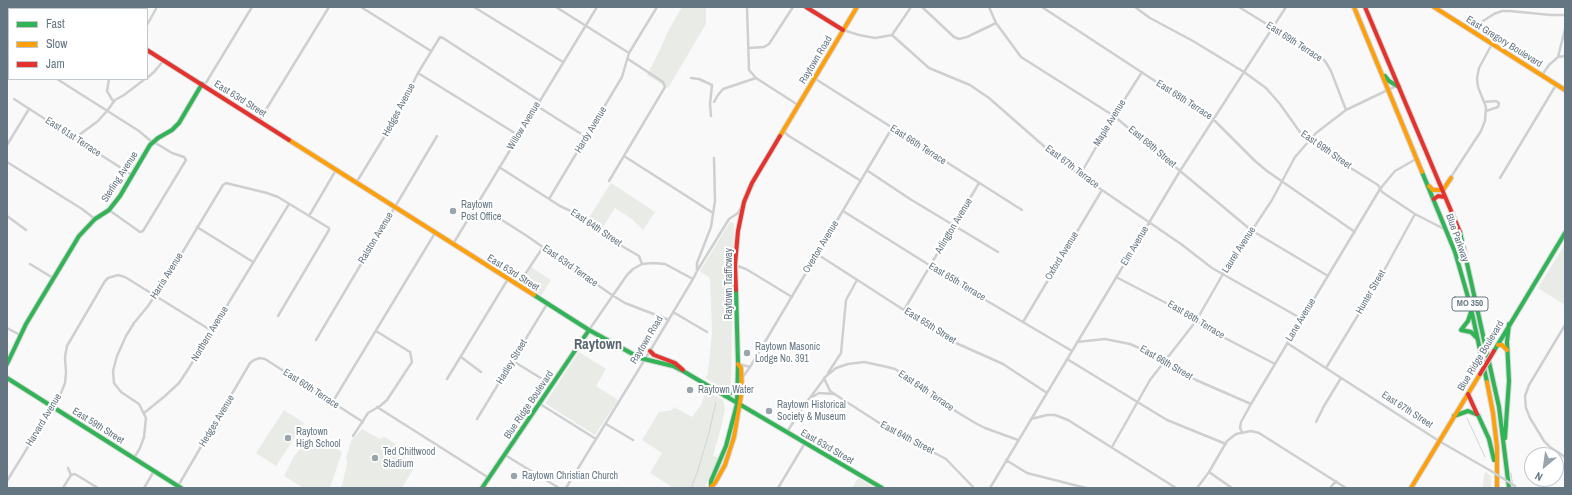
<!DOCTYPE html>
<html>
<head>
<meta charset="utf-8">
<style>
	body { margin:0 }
	#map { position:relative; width:1572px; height:495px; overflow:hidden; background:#f9f9f9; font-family:"Archivo Narrow",sans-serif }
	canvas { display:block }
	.frame { position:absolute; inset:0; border:8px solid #657683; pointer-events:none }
	.legend { position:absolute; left:8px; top:8px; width:140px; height:72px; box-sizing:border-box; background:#fff; border:1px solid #c1c8cd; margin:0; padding:5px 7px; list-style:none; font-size:12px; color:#657683 }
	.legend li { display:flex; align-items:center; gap:8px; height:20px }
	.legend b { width:20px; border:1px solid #c1c8cd }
	.north { position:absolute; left:1524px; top:447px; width:40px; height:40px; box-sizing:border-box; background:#fff; border:1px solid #c1c8cd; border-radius:50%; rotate:209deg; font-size:11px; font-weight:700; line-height:16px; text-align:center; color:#657683 }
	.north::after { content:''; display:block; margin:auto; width:14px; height:18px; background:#99a4ac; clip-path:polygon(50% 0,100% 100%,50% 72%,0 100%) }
</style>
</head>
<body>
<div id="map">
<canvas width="1572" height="495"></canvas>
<div class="frame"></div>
<ul class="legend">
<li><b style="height:5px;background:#30b455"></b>Fast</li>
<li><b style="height:5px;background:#ff9f0a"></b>Slow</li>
<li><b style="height:5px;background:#e5322d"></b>Jam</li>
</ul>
<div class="north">N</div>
</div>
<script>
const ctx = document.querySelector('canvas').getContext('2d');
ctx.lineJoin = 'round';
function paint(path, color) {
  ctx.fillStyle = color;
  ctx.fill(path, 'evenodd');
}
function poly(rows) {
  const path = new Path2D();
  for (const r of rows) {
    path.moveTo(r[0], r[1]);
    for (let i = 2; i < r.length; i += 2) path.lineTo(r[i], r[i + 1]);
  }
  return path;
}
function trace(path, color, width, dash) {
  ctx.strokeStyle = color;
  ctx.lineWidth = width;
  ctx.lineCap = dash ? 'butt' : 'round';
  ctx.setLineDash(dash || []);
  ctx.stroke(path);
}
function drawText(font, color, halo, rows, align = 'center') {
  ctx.font = font + ' "Archivo Narrow",sans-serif';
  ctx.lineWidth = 4;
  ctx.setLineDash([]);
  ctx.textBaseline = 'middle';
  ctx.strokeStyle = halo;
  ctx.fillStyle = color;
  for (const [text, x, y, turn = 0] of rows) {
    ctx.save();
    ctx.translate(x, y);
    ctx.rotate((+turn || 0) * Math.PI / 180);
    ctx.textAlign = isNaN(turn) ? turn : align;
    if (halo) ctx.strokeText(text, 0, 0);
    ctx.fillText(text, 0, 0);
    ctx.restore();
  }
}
paint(poly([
	[682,7,706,7,706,24,668,88,647,75,659,52,668,31],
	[611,183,655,212,643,230,632,219,615,208,601,230,588,219],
	[730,222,734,223,731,385,727,391,705,378,708,373,712,332,710,278,700,271],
	[1565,244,1565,305,1538,288],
	[531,267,551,280,541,296,523,283],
	[579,352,606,369,596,386,618,400,595,435,546,404,546,402],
	[706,391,723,400,725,409,722,424,713,456,718,458,705,488,671,488,672,487,650,473,662,453,642,440,659,412,672,410,674,407,692,417,701,405],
	[284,410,304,423,276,466,256,453],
	[362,429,380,439,385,437,407,452,404,459,415,466,402,488,339,488,342,486,347,463,346,458,351,441],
	[321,443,330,444,342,452,330,488,304,488,284,476,294,456,302,447,308,444],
	[1486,472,1491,476,1491,488,1483,488,1484,475],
	[858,478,875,488,852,488]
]), '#e8ebe6');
trace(poly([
	[1467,418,1485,457],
	[1511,473,1513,488],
	[691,488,697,473,709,433,716,402]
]), '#ced6d9', 1);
const fast = poly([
	[80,7,83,9],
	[11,9,13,7],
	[1385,76,1389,81,1399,87],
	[1422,172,1455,252,1470,304,1487,382],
	[1460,232,1499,407,1509,488],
	[534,295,589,330,640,358,673,366,683,371,882,488],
	[1471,312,1468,321,1461,330,1471,332,1477,338],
	[1494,351,1565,233],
	[7,364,26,324,79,236,95,219,109,210,120,196,150,145,158,138,172,130,179,123,202,84],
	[7,378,181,488],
	[725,396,732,392,737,385],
	[1454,416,1468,411,1478,415,1489,439,1494,460],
	[1505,438,1509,381,1507,342,1509,324],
	[711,487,711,481,726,446,737,404,738,364,736,290],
	[482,488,589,330]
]);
const slow = poly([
	[1354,7,1422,172],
	[1434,7,1565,90],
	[780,136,857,7],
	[289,140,534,295],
	[1429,186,1433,190,1443,190,1451,178],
	[1498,345,1502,345,1507,350],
	[1487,382,1493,413,1497,447,1497,488],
	[711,487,715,483,725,465,734,437,742,390,741,368,738,364],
	[1411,488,1480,374]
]);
const jam = poly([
	[806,7,843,30],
	[1365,7,1460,232],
	[7,17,9,13],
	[147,50,289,140],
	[1434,199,1438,196,1445,197],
	[736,290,735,265,738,231,744,202,752,183,780,136],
	[650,351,654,355,675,363,683,370],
	[1468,394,1477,414]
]);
trace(fast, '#d5d6d7', 6);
trace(slow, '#d5d6d7', 6);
trace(jam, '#d5d6d7', 6);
trace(poly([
	[16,7,19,9],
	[361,7,431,51],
	[474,7,563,62],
	[556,7,629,53],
	[747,7,749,70,756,78,798,105],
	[922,7,954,37,959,39,967,37,996,23],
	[989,7,996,23,1021,57,1114,116,1251,230,1328,276],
	[1042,7,1213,119,1255,161,1267,171,1355,232],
	[1135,7,1150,18,1193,41,1244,72,1266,88,1280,104,1302,135,1325,152,1378,185,1382,192,1415,214,1446,230],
	[1239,7,1317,55,1325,61,1331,71,1346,110],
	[147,25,157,7],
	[843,30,859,35,875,38,892,35,929,68,970,85,989,98,1054,155,1080,175,1181,244,1212,268,1302,319],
	[1474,33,1483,21,1494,14,1502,11,1510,11,1551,15,1565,15],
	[892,35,911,7],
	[7,47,9,49],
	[749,48,764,47,769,44,793,7],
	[1558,57,1565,56],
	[418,73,518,135],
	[1542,75,1549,65,1558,57,1565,29],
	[147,78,154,72,164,60],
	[691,78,699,79,712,85,710,104,711,116],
	[814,78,1022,210],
	[57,79,139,131,152,142],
	[109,79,107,91,113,101],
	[204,86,252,7],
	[14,99,132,175],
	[714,102,718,95,723,89,756,78],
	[1484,102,1496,101,1499,103,1498,107,1486,111],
	[537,106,586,137],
	[259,121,329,7],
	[783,131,789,136,861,181],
	[75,138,98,121,107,111,115,100,124,95,145,79],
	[7,145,29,109],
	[624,156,713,213],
	[7,162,82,209,95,219],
	[499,167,560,206,577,214,615,242,639,256,642,264,653,263,665,264,693,279],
	[868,171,910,199,998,252],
	[1080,175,1114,116,1142,72],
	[1451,177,1481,131,1485,121,1486,107,1478,87,1477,78,1479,68,1492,44],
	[1500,178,1556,85],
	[609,181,665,87,663,82,628,59],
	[356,183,394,121,418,73,440,37,443,38,540,101],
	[549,199,622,77,629,53,657,7],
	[477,204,527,236,612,295,625,303,669,320],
	[109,210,140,232,143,231,186,160,184,157,172,153,154,142],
	[843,211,977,295,1072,351],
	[7,216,26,230],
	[309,216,336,170],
	[197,227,253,262],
	[453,244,597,7],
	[817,254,935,330,956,343,1003,364,1047,393],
	[30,264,53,278],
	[735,265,746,269,792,297],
	[697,271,697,263,711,227,715,201,714,158],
	[1116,277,1168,304,1221,336,1275,364],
	[518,285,543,247],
	[904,310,979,183],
	[673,312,707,332],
	[1023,322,1102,190],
	[1565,325,1529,385,1525,396,1526,408,1530,418,1544,441,1550,447,1565,457],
	[7,328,20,335],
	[589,330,627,275,633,269,642,264],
	[316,340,437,136],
	[1077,342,1105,339,1130,344,1148,352,1196,380,1251,404],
	[1287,343,1439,441,1491,471],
	[461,357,481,372],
	[1067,359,1167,420,1226,444],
	[513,361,552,385],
	[739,364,750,367],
	[1326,368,1375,287,1415,214],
	[828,373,841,353,846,300,857,280],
	[742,378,750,367,892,128],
	[447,379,508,279],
	[812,397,819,393,834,394],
	[332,403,435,233],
	[540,404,596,439],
	[377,407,489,478],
	[144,413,165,396,179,383,187,371,289,204],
	[477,419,547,304],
	[1031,419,1047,415,1055,415,1068,420,1176,488],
	[1316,422,1324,406,1341,378],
	[606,424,633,440],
	[787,432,803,407,824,379],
	[1242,432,1240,428,1241,422,1251,404,1380,189,1395,171,1416,159],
	[353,436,368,413,380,406,387,400,412,362,410,352,376,331],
	[1112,447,1150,380,1196,321,1223,274,1272,200,1295,157,1316,133,1346,110,1396,86],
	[505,455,559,488],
	[134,458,140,448,144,437,146,418,139,404,121,392,114,383,113,371,117,356,126,336,134,323,148,306,173,268,223,185,226,183,267,193,278,197,329,228,329,230,278,316],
	[1006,460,1027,473,1086,488],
	[1209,472,1232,488],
	[71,475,75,474,98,488],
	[7,481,61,393,65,383,66,373,65,357,67,346,105,281,108,278,118,275,125,277,212,331],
	[178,486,250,363,254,360,260,358,265,359,363,422],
	[63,488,71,475,68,468],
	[144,488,154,471],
	[566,488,650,351,693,279,697,271,729,219,738,213,742,206],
	[778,488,805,443],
	[974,488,946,459,887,428,839,397,830,391,824,378,836,368,848,364,864,362,883,366,895,369,906,376,957,412,977,424,985,428,1018,440],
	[990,488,1180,171,1286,7],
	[1197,488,1209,472,1227,441,1236,434,1251,431,1259,433,1346,488],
	[1330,488,1336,481]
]), '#cecfd0', 2.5);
trace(fast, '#30b455', 4);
trace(slow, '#ff9f0a', 4);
trace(jam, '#e5322d', 4);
const jamBridge = poly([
	[1480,374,1494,351]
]);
trace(jamBridge, '#d5d6d7', 6, []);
trace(poly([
	[1491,471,1515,486]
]), '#cecfd0', 2.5);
trace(jamBridge, '#e5322d', 4);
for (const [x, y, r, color] of [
	[453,211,4,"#99a4ac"],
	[747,353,4,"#99a4ac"],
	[690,390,4,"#99a4ac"],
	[769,411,4,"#99a4ac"],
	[288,438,4,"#99a4ac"],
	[375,458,4,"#99a4ac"],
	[514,476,4,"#99a4ac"]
]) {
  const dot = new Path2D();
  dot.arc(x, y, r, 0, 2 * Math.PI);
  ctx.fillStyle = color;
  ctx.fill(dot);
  trace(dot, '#fff', 1.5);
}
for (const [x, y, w] of [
	[1470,304,36]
]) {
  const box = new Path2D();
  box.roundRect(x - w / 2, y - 7, w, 14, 3);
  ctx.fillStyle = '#fff';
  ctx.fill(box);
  trace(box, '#657683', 1);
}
drawText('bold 9px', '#657683', null, [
	["MO 350",1470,304]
]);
drawText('10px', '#657683', '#fff', [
	["East 69th Terrace",1294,42,33],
	["East Gregory Boulevard",1504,42,32],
	["Raytown Road",816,60,-59],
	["East 63rd Street",240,99,32],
	["East 68th Terrace",1184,100,33],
	["Hedges Avenue",399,110,-62],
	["Maple Avenue",1110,123,-59],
	["Willow Avenue",524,126,-59],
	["Hardy Avenue",591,130,-59],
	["East 61st Terrace",73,137,33],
	["East 66th Terrace",918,145,33],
	["East 68th Street",1152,147,40],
	["East 69th Street",1326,150,35],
	["East 67th Terrace",1072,167,37],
	["Sterling Avenue",120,177,-57],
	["Arlington Avenue",954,226,-59],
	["East 64th Street",596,228,34],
	["Ralston Avenue",376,238,-59],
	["Blue Parkway",1457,238,70],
	["Elm Avenue",1135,246,-59],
	["Overton Avenue",821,247,-59],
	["Laurel Avenue",1239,250,-57],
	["Oxford Avenue",1062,256,-59],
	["East 63rd Terrace",570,266,35],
	["East 63rd Street",513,273,32],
	["Harris Avenue",167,276,-58],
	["East 65th Terrace",957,282,31],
	["Raytown Trafficway",729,284,-90],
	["Hunter Street",1371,292,-60],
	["East 66th Terrace",1196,320,31],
	["Lane Avenue",1301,320,-59],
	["East 65th Street",930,326,32],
	["Northern Avenue",210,334,-59],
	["Raytown Road",647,340,-59],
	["Blue Ridge Boulevard",1481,356,-59],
	["Hadley Street",512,362,-59],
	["East 66th Street",1166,363,30],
	["East 60th Terrace",311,389,33],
	["East 64th Terrace",926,391,34],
	["Blue Ridge Boulevard",529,405,-56],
	["East 67th Street",1407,410,33],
	["Harvard Avenue",44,420,-59],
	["Hedges Avenue",217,421,-59],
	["East 59th Street",98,426,32],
	["East 64th Street",907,438,28],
	["East 63rd Street",827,447,30]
]);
drawText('10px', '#657683', '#fff', [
	["Raytown",461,205],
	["Post Office",461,217],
	["Raytown Masonic",755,347],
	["Lodge No. 391",755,359],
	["Raytown Water",698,390],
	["Raytown Historical",777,405],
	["Society & Museum",777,417],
	["Raytown",296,432],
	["High School",296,444],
	["Ted Chittwood",383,452],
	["Stadium",383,464],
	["Raytown Christian Church",522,476]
], 'left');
drawText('bold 14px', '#57646e', '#fff', [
	["Raytown",598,345]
]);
</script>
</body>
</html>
